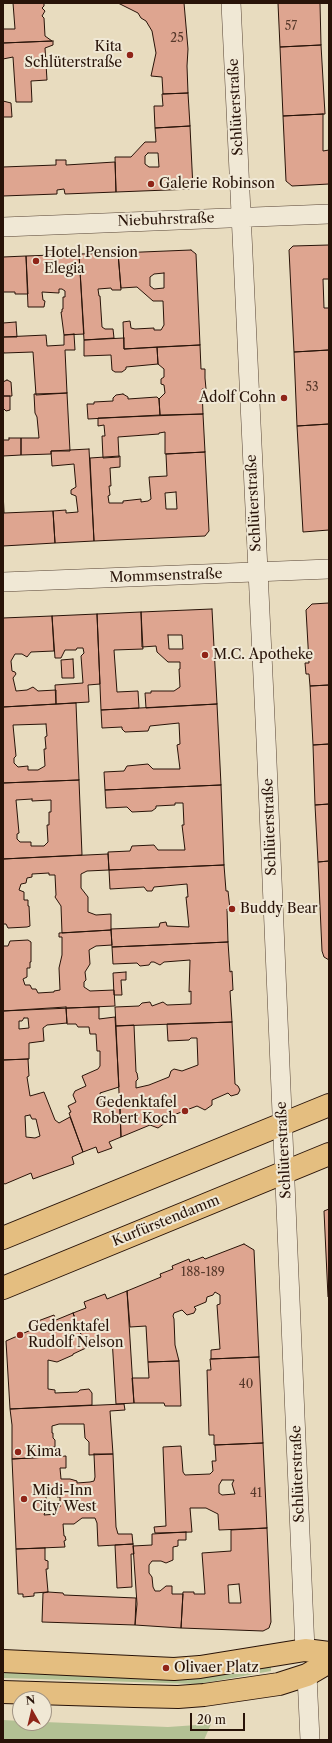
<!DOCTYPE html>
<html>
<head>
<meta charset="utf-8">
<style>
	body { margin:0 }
	#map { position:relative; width:332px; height:1743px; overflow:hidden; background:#e8dcbf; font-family:"Libre Caslon Text",serif }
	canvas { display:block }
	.frame { position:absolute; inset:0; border:4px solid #281308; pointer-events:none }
	.north { position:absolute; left:12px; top:1691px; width:40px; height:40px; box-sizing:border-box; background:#f0e8d5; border:1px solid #a09383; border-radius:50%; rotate:352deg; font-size:11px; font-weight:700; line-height:16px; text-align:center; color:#281308 }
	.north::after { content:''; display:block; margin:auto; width:14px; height:18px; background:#8f2418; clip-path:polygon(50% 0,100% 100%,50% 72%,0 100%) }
	.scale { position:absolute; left:190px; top:1713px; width:55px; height:18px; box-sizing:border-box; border:2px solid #281308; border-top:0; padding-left:5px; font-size:12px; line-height:14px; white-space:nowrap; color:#281308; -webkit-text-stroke:3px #f0e8d5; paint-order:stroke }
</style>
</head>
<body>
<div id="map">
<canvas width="332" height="1743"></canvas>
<div class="frame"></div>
<div class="north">N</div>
<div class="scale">20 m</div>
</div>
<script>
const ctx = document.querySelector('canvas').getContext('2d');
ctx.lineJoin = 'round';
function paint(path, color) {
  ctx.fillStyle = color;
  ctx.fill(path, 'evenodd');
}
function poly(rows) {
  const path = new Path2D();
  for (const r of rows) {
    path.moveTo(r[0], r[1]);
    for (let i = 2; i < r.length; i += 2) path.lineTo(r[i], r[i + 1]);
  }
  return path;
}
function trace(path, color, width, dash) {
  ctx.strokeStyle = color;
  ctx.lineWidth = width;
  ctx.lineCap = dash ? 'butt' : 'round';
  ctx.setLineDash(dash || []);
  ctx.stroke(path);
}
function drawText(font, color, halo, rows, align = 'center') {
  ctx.font = font + ' "Libre Caslon Text",serif';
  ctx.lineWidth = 4;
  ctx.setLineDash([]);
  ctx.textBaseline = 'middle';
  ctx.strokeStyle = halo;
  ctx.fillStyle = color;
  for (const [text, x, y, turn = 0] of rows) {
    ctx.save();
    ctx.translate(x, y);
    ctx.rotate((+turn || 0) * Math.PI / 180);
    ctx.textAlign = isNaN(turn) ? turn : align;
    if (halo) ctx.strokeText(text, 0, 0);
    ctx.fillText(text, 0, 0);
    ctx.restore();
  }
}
paint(poly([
	[271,1666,271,1671,199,1684,3,1678,3,1671],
	[3,1720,20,1721,20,1723,44,1722,168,1727,211,1724,204,1740,3,1740]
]), '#b3c194');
const building = poly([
	[13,3,44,3,44,6,42,8,45,11,42,16,44,18,45,36,52,41,3,43,3,29,15,29,13,3],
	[118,3,184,3,188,49,187,66,188,93,163,94,162,77,151,76,156,53,152,31,146,21,141,18,138,13,118,3],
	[278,3,320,3,321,45,280,47,278,3],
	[53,41,53,45,45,48,47,80,31,81,32,102,16,102,13,57,3,59,3,43,53,41],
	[321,45,325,114,283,116,280,47,321,45],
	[188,93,190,126,155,128,154,106,163,106,162,94,188,93],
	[3,101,11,103,12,117,3,117,3,101],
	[323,114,323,151,329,150,329,184,292,186,286,181,283,116,323,114],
	[190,126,193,189,116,192,115,157,131,157,145,142,156,142,155,128,190,126],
	[148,153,158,153,159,167,149,167,145,164,145,156,148,153],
	[56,160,66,160,66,165,115,162,116,192,65,194,64,189,57,190,57,194,3,196,3,167,56,165,56,160],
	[329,245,329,279,323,279,324,308,329,308,329,350,294,352,289,250,293,246,329,245],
	[191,250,196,254,200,345,124,349,123,322,130,321,131,328,135,329,154,328,154,330,161,330,164,325,163,301,153,301,137,287,121,288,118,253,191,250],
	[164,273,164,288,154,289,150,286,150,277,154,274,164,273],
	[118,253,121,290,112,290,111,288,98,289,99,296,100,296,102,327,105,329,113,329,114,338,84,340,79,254,118,253],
	[79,254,84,334,64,335,61,312,62,312,62,309,63,309,63,297,65,297,65,291,62,289,59,289,59,293,42,292,43,300,45,301,44,307,28,307,26,256,79,254],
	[3,255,3,257,26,256,28,294,15,294,15,292,3,292,3,255],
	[16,322,17,337,3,337,3,323,16,322],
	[74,334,75,350,65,350,67,393,36,395,33,352,4,353,3,351,3,337,46,335,47,346,64,345,64,335,74,334],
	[124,338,124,349,157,347,158,364,126,367,126,369,122,372,115,372,112,370,111,355,84,356,84,340,124,338],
	[200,345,201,369,205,369,205,378,206,389,202,389,203,414,160,415,159,399,165,393,164,385,161,384,161,379,164,377,164,369,158,364,157,347,200,345],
	[329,350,329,424,297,426,294,352,329,350],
	[7,380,11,382,12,396,3,396,3,382,7,380],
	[67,393,70,451,51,451,51,454,21,455,21,438,39,438,37,417,35,413,34,394,67,393],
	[123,394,128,397,128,399,157,397,159,399,160,415,88,419,87,404,94,404,94,402,113,401,113,398,116,395,123,394],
	[3,396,10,396,10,410,6,411,3,408,3,396],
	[203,414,205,452,165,454,165,432,159,433,159,434,118,437,119,457,103,458,102,436,105,436,104,425,98,426,98,418,203,414],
	[329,424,329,530,303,532,297,426,329,424],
	[9,438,21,438,21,455,3,456,3,440,9,440,9,438],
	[89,449,94,541,55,543,53,511,66,510,66,513,78,512,76,496,71,494,71,490,76,487,74,464,52,466,51,451,89,449],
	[205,452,209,531,205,536,94,541,90,458,120,456,120,467,110,468,111,486,109,486,110,495,108,496,109,503,123,503,123,501,141,499,141,502,148,501,151,499,149,477,167,476,166,454,205,452],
	[176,492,177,509,166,509,165,493,176,492],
	[3,490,4,513,53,511,55,543,3,546,3,490],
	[329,603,329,685,310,686,309,674,306,674,305,663,309,663,306,610,312,604,329,603],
	[212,609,217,704,146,708,145,693,151,693,151,691,174,691,180,687,179,669,180,669,180,662,168,662,157,652,156,646,142,647,141,612,212,609],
	[168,635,182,635,183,649,169,649,168,635],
	[141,612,143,649,114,650,117,692,138,691,139,708,101,710,97,614,141,612],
	[97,614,100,684,88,685,89,702,56,704,55,685,83,683,81,656,84,653,83,648,77,648,76,650,65,650,61,658,55,658,52,616,97,614],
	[52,616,54,651,31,652,27,657,22,654,15,654,11,661,12,671,15,672,16,674,13,678,16,691,27,690,33,687,38,691,56,690,56,704,3,707,3,618,52,616],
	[73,659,74,678,62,678,61,660,73,659],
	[329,685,329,744,313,745,310,686,329,685],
	[76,703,79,780,3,783,3,707,76,703],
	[46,724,47,736,45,737,46,749,44,749,45,766,38,770,28,770,28,766,18,767,14,763,14,758,16,756,13,725,46,724],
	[217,704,221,785,105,790,104,772,124,771,127,766,148,764,153,769,180,769,177,745,180,744,179,723,150,726,148,731,125,732,122,729,122,727,102,728,101,710,217,704],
	[329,744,329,804,315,805,313,745,329,744],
	[79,780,82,855,3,859,3,783,79,780],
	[32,799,32,801,51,800,51,812,49,812,49,825,47,825,48,842,44,846,31,846,31,842,20,842,17,839,17,834,19,833,16,800,32,799],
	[221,785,224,865,109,870,108,852,130,851,132,846,154,845,158,850,185,850,182,825,184,825,183,803,175,803,175,805,156,806,156,808,152,811,132,812,127,807,106,808,105,790,221,785],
	[329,804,329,861,318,862,315,805,329,804],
	[108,854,109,870,87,871,81,874,81,888,88,897,88,912,96,915,111,914,111,930,62,933,61,906,55,897,56,895,55,875,49,875,49,873,32,874,32,877,27,878,26,883,21,884,19,890,24,892,24,900,28,900,28,906,29,906,30,926,27,927,8,928,6,924,3,924,3,859,108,854],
	[329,861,329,960,324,957,322,951,318,862,329,861],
	[224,865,226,891,228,891,230,909,227,909,228,942,112,947,111,929,159,927,160,923,166,922,167,926,189,927,186,897,188,897,187,884,154,887,152,891,147,891,144,887,110,889,109,870,224,865],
	[111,930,112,945,96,946,89,950,90,964,85,972,86,980,84,982,84,987,90,991,114,990,115,1006,3,1011,3,946,8,946,10,941,28,940,31,942,31,962,30,962,30,968,27,968,27,977,23,979,25,985,30,985,32,989,36,989,38,993,54,992,54,991,60,990,59,968,62,955,62,937,59,937,59,933,111,930],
	[228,942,230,972,232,971,233,990,230,991,232,1022,116,1026,115,1007,139,1006,142,1003,150,1002,152,1006,163,1002,167,1005,191,1004,191,991,189,992,190,960,164,962,160,965,154,962,151,962,149,965,140,966,137,963,113,964,112,947,228,942],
	[126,972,126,980,121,980,122,995,114,995,113,973,126,972],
	[66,1007,67,1023,47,1025,43,1028,44,1041,29,1043,29,1059,3,1060,3,1011,66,1007],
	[24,1018,28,1018,29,1028,19,1029,19,1021,22,1021,24,1018],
	[99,1007,99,1019,115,1017,119,1087,100,1093,102,1106,109,1106,111,1102,120,1102,121,1137,109,1142,112,1148,98,1153,96,1147,83,1152,69,1113,71,1112,68,1106,76,1102,73,1095,75,1091,86,1086,82,1076,98,1069,100,1066,100,1051,97,1051,96,1034,90,1034,89,1027,78,1027,76,1024,67,1024,66,1008,99,1007],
	[232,1022,235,1084,238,1086,240,1090,238,1094,231,1096,228,1093,212,1100,212,1105,205,1110,197,1106,171,1116,166,1119,165,1123,158,1128,150,1125,121,1137,116,1026,134,1025,136,1072,137,1073,138,1079,136,1081,136,1088,149,1085,169,1077,171,1071,174,1069,182,1071,198,1065,197,1038,191,1038,189,1040,168,1041,167,1024,232,1022],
	[28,1059,29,1076,27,1077,30,1096,44,1092,55,1120,59,1123,70,1117,83,1152,72,1157,74,1164,33,1179,31,1173,5,1184,3,1183,3,1060,28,1059],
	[30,1115,32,1119,36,1119,40,1136,35,1138,26,1137,25,1116,30,1115],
	[329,1209,329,1297,328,1297,324,1211,329,1209],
	[244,1244,254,1250,259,1357,211,1359,211,1350,220,1349,217,1305,220,1304,220,1295,215,1292,213,1295,207,1297,206,1302,194,1307,196,1309,194,1313,187,1315,182,1310,174,1313,173,1316,174,1319,175,1345,179,1361,148,1362,146,1326,130,1327,127,1291,161,1277,160,1274,173,1269,172,1266,189,1259,190,1262,203,1257,205,1259,244,1244],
	[127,1291,134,1403,116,1404,112,1338,98,1343,97,1345,86,1348,73,1313,86,1308,84,1302,105,1294,107,1299,127,1291],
	[73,1313,86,1348,73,1354,73,1355,57,1362,48,1360,48,1389,55,1390,55,1393,78,1392,80,1390,89,1389,92,1393,92,1405,10,1409,6,1341,40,1326,38,1321,54,1315,56,1320,73,1313],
	[259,1357,263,1443,214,1445,214,1435,209,1435,207,1370,211,1370,210,1359,259,1357],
	[179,1361,181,1406,165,1406,164,1403,134,1403,132,1378,149,1378,148,1362,179,1361],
	[124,1404,125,1410,110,1411,113,1454,89,1455,89,1442,85,1438,84,1424,59,1424,52,1426,52,1433,53,1433,53,1438,55,1440,55,1447,49,1447,49,1457,12,1459,12,1425,10,1409,124,1404],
	[263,1443,267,1528,219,1530,218,1514,206,1508,190,1508,192,1532,155,1533,154,1527,166,1526,163,1447,181,1446,183,1472,185,1475,210,1474,213,1471,212,1461,216,1461,215,1445,263,1443],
	[222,1480,234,1480,232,1484,235,1494,222,1495,219,1493,219,1485,222,1480],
	[94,1454,113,1454,116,1527,118,1534,132,1534,133,1544,98,1546,97,1523,95,1518,82,1518,74,1524,63,1524,64,1536,65,1536,66,1540,64,1541,65,1547,16,1549,12,1459,66,1456,66,1468,60,1468,61,1479,70,1479,77,1481,77,1483,90,1482,94,1481,95,1477,94,1454],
	[56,1490,57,1497,60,1497,60,1507,58,1507,58,1510,56,1510,57,1514,44,1515,47,1507,46,1497,44,1491,56,1490],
	[267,1528,271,1622,269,1628,263,1631,181,1628,183,1592,194,1592,194,1594,205,1594,202,1553,231,1551,231,1530,267,1528],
	[239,1584,241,1603,229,1603,228,1585,239,1584],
	[186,1532,186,1540,178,1540,178,1546,173,1547,173,1560,166,1563,161,1561,152,1561,149,1565,149,1573,152,1577,153,1587,155,1591,160,1591,166,1586,172,1586,172,1594,183,1594,181,1628,135,1625,137,1604,133,1546,152,1545,152,1534,186,1532],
	[133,1544,134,1554,131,1554,132,1587,117,1588,115,1545,133,1544],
	[45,1548,45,1560,48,1561,48,1569,46,1569,48,1592,34,1593,34,1596,23,1597,23,1594,18,1594,16,1549,45,1548],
	[48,1592,63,1593,64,1595,136,1598,135,1625,42,1622,43,1593,48,1592]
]);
paint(building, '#dea590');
trace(building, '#281308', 1);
const minor = poly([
	[231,3,266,739,305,1650],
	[3,227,329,214],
	[3,582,329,569],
	[307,1675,310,1740]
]);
const major = poly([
	[3,1238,329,1105],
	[3,1288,329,1154],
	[3,1661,174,1669,200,1667,305,1650,329,1653],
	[3,1692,134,1696,178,1697,204,1695,279,1684,307,1675,329,1662]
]);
trace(minor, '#584536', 20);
trace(major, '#281308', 24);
trace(minor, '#f0e8d5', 19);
trace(major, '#e4be80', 22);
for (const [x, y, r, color] of [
	[130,55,4,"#8f2418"],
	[151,184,4,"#8f2418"],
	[36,261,4,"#8f2418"],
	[284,398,4,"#8f2418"],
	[205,655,4,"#8f2418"],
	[232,909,4,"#8f2418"],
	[185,1111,4,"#8f2418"],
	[20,1335,4,"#8f2418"],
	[18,1452,4,"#8f2418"],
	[24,1499,4,"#8f2418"],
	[166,1668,4,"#8f2418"]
]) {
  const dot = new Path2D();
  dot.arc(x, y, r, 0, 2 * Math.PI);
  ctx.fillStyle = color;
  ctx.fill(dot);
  trace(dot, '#f0e8d5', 1.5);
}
drawText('12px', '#56382a', null, [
	["57",291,27],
	["25",177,39],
	["53",312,388],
	["188-189",203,1273],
	["40",246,1385],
	["41",256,1494]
]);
drawText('14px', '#281308', '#f0e8d5', [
	["Kita",122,47,"right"],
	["Schlüterstraße",122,63,"right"],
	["Galerie Robinson",159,184],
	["Hotel Pension",44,253],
	["Elegia",44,269],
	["Adolf Cohn",276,398,"right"],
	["M.C. Apotheke",213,655],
	["Buddy Bear",240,909],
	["Gedenktafel",177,1103,"right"],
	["Robert Koch",177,1119,"right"],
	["Gedenktafel",28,1327],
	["Rudolf Nelson",28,1343],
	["Kima",26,1452],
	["Midi-Inn",32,1491],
	["City West",32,1507],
	["Olivaer Platz",174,1668]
], 'left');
drawText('14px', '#281308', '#f0e8d5', [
	["Schlüterstraße",236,107,-93],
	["Niebuhrstraße",166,220,-2],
	["Schlüterstraße",254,503,-93],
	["Mommsenstraße",166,576,-2],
	["Schlüterstraße",270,827,-92],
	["Schlüterstraße",284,1150,-93],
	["Kurfürstendamm",166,1221,-22],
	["Schlüterstraße",298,1474,-92]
]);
</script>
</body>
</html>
